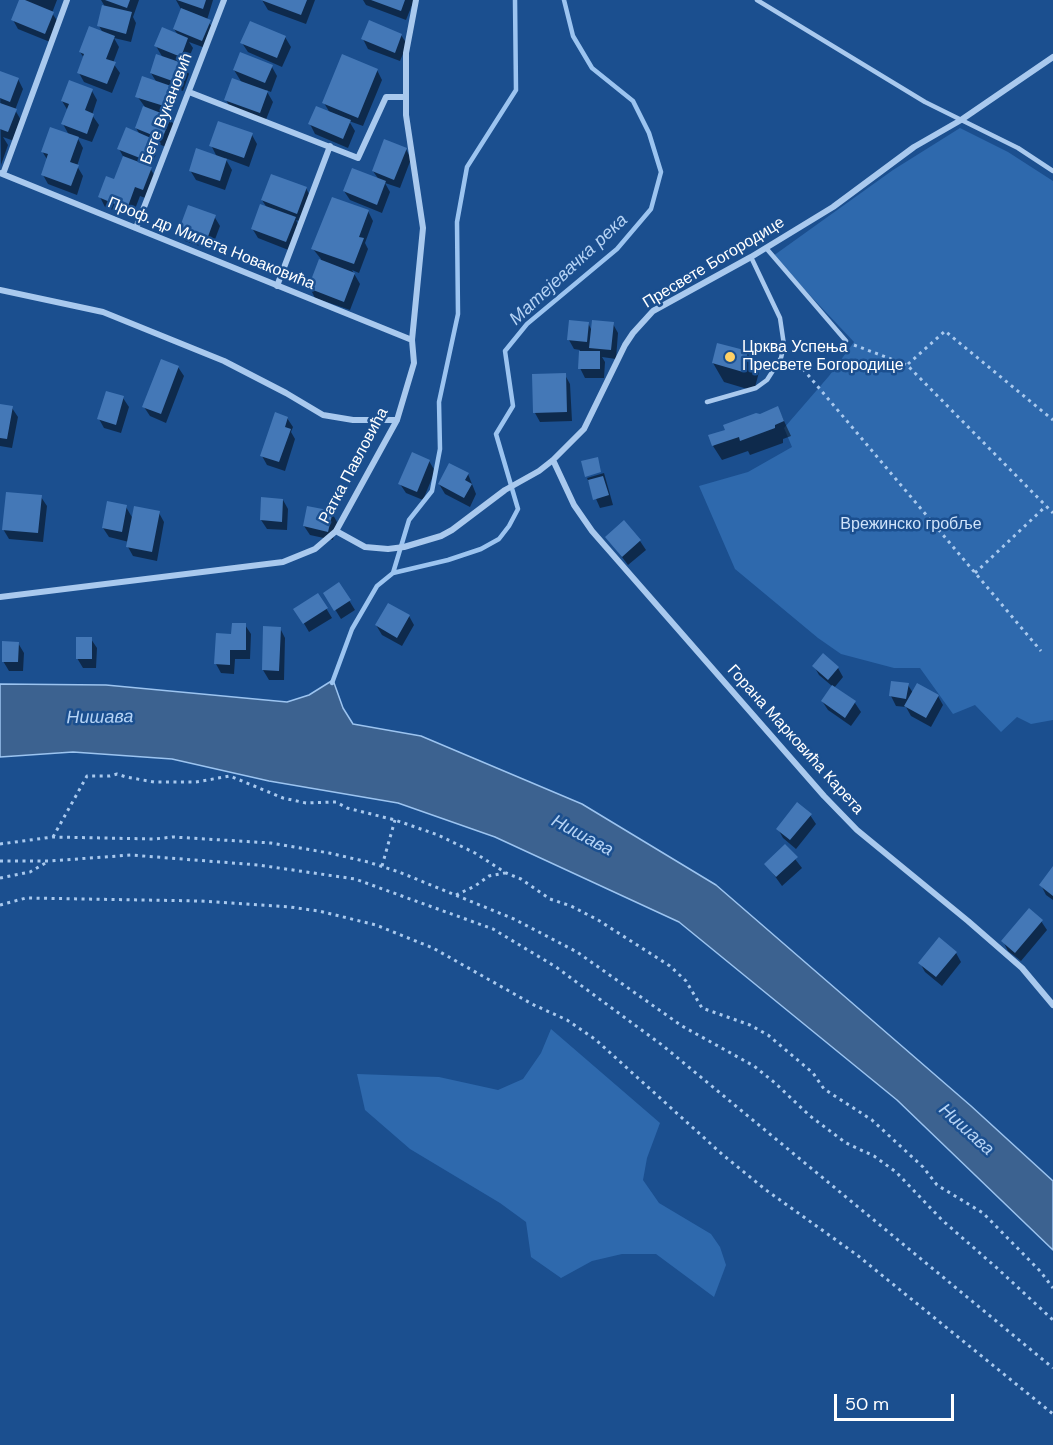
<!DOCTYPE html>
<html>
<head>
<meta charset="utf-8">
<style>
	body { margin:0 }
	#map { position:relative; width:1053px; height:1445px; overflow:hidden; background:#1b4f8f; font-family:"DM Sans",sans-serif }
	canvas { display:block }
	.scale { position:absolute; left:834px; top:1394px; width:120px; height:27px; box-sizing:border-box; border:3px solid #fff; border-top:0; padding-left:8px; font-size:18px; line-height:21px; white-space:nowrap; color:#fff; -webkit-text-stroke:4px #1b4f8f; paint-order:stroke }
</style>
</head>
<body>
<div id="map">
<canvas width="1053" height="1445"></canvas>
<div class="scale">50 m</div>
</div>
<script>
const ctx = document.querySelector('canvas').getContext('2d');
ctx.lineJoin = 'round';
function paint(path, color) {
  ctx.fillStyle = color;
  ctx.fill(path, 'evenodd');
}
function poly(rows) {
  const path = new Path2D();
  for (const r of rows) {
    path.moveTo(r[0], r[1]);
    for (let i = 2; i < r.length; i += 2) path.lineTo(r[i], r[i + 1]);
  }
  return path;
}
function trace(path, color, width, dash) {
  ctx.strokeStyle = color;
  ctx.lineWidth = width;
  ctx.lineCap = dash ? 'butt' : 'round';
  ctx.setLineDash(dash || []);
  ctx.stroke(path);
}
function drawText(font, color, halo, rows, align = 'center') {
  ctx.font = font + ' "DM Sans",sans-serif';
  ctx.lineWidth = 5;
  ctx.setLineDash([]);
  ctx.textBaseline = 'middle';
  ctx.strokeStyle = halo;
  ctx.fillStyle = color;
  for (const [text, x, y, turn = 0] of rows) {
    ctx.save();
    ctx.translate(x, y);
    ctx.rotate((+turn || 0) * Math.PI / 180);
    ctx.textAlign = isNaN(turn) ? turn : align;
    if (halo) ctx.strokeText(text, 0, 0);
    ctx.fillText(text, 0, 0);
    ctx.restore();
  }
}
paint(poly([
	[960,128,1008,152,1053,181,1053,720,1031,724,1017,717,1001,732,975,705,953,714,920,668,894,668,841,654,818,638,735,569,699,486,748,472,792,447,784,428,829,376,854,342,773,256,893,170],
	[551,1029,660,1123,647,1158,643,1180,659,1203,711,1234,720,1247,726,1265,714,1297,656,1254,622,1254,592,1261,561,1278,531,1257,526,1222,500,1203,410,1149,365,1110,357,1074,439,1077,498,1090,523,1079,541,1053]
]), '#2e69ad');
const water = poly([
	[333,680,343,708,353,724,421,736,582,804,716,885,971,1106,1053,1181,1053,1250,897,1100,679,922,495,837,398,803,269,781,172,759,73,752,0,757,0,684,106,685,287,702,309,695,333,680]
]);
paint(water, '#3c6290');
trace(water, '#9cc4f0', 1.5);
paint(poly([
	[21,0,57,0,52,13,58,22,50,42,18,29,13,20],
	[101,0,139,0,133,17,136,23,131,42,114,38,119,47,113,63,120,73,112,93,84,82,79,73,84,58,80,52,103,33,99,26,104,5],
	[176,0,213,0,207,20,215,31,208,49,189,42,193,48,185,67,189,74,183,91,169,86,175,97,168,117,176,127,168,148,154,142,158,150,150,168,156,178,148,199,140,196,132,217,105,207,100,197,115,181,124,158,119,149,140,135,136,128,145,107,137,96,157,83,151,73,163,58,156,46,178,35,174,29,181,9],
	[262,0,315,0,306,24,268,10],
	[363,0,414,0,406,20,366,5],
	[401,35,407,44,400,61,368,49,363,39],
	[285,37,291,47,282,67,248,52,242,43],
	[272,67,277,76,271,92,266,90,273,102,265,122,231,109,226,100,242,83,234,70],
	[377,70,382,80,363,126,349,121,355,131,348,148,315,134,310,124,330,113,324,103],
	[0,72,18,79,23,89,15,110,21,120,14,141,3,137,8,145,1,165],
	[92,91,97,100,92,115,99,125,92,142,77,137,83,148,77,166,83,176,77,195,48,184,43,175,48,161,42,151,69,135,63,124,68,111,62,101],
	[252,135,257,144,249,167,225,158,232,170,225,190,196,180,190,170,217,157,211,145],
	[406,149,411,159,400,188,385,183,390,192,382,213,350,200,344,191,379,180,373,171],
	[306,188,311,198,302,222,296,220,300,228,291,251,258,238,252,228,267,208,262,200],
	[368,211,373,221,365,243,368,249,359,273,352,270,360,284,350,310,315,298,310,288,321,259,313,249],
	[214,216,220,226,211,250,185,241,180,232],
	[588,323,592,331,613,324,618,333,616,359,602,357,605,362,604,378,585,378,580,368,580,350,574,349,569,340],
	[747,352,759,372,754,391,724,382,713,363],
	[178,367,184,376,166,423,150,416,144,407],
	[565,375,570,384,572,421,540,422,535,413],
	[123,398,129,407,121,433,104,428,99,419],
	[0,406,12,408,18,417,12,448,0,446],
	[778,408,791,436,783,439,783,443,750,455,748,451,722,460,713,446,760,416],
	[287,418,293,427,291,432,295,439,285,471,267,465,262,456],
	[429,461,435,471,423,500,406,493,400,484],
	[604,473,613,505,600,508,587,478],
	[468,474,476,494,470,507,445,494,439,484],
	[41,497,47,506,43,542,9,539,3,529],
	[283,500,288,509,287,530,267,529,261,520],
	[126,507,133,519,159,513,164,522,157,561,133,556,128,547,129,542,109,537,103,528],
	[332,513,337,522,333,540,310,535,304,526],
	[607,537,640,541,646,550,628,565],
	[339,584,355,610,341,619,325,593],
	[318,595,332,618,309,632,296,610],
	[409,616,414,625,402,646,382,635,376,625],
	[245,625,251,634,250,659,235,659,234,674,221,673,216,664,233,636],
	[265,628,280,628,285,638,284,680,269,680,263,670],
	[91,639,97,648,96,668,83,668,77,658],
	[18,643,24,653,23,671,9,671,3,661],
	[814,666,838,668,843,677,834,688,855,703,861,712,851,726,828,710,822,701,832,686,819,675],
	[908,685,913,693,938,696,943,705,931,727,911,716,906,707,896,706,891,696],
	[810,815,816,824,796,849,783,838,778,829],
	[785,846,802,868,782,886,766,864],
	[1053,868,1053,900,1046,895,1041,885],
	[1041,921,1047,930,1021,961,1008,951,1003,941],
	[956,953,961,962,942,986,925,972,920,963]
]), '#0007');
trace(poly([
	[393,573,409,520,432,491,440,449,439,402,458,314,457,222,467,167,516,90,515,0],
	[332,683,352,629,377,586,393,573,448,560,481,549,499,539,509,526,518,509,496,434,513,406,505,351,527,324,617,249,651,209,661,172,649,133,633,101,592,68,573,36,564,0]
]), '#9cc4f0', 4.5);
paint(poly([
	[19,0,25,0,54,12,45,34,11,20],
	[105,0,130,0,127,8],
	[177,0,206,0,203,9],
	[261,0,307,0,301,15],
	[371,0,405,0,401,11],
	[102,5,132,12,126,34,97,26],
	[181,8,211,20,202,41,173,29],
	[369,20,402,34,395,53,361,39],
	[250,21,286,36,277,58,240,43],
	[89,26,115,36,106,59,116,62,107,84,77,73,84,54,79,52],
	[162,27,188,38,181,57,154,46],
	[240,52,273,65,265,83,233,70],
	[156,54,185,64,178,83,150,73],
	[342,54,378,69,358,118,322,103],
	[0,71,19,78,10,102,0,98],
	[142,76,171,86,164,106,135,97],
	[232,78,268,91,260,113,224,100],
	[69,80,93,89,85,110,94,114,87,134,61,124,69,104,61,101],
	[0,103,17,109,8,132,0,129],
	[143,106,171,117,162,139,135,128],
	[316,106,351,120,343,139,308,124],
	[218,121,253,133,244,158,209,146],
	[50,127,79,137,70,162,79,165,71,186,41,175,48,154,41,152],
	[126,127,153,139,145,160,117,149],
	[384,139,407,148,394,180,372,171],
	[196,148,227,159,220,181,189,171],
	[123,156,152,167,143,190,135,187,127,209,98,197,106,176,114,179],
	[352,168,386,181,377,205,343,191],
	[271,174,307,187,297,214,261,200],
	[332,197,369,210,359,237,364,238,354,264,311,249],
	[260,204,296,217,286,242,251,229],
	[188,205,216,215,206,242,178,232],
	[319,259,355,273,344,302,308,288],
	[569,320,589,322,587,342,567,340],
	[592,320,614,322,611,350,589,348],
	[717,343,748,351,743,372,712,363],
	[579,351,600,351,600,369,578,369],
	[161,359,179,366,161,414,142,407],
	[566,373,567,412,533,413,532,374],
	[106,391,124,396,116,425,97,419],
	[0,404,13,406,7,439,0,438],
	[778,406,784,421,775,425,775,428,740,441,739,437,712,446,708,435,725,430,723,425,756,413,760,414],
	[275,412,288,417,285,427,291,429,279,462,260,456],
	[412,452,430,460,417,492,398,484],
	[598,457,601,472,585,477,581,461],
	[449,463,469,473,465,480,472,484,464,498,438,484],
	[603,476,609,495,593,500,588,480],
	[6,492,42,495,38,533,2,530],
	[261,497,283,499,282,522,260,520],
	[107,501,127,505,122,532,102,528],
	[134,506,160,511,152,552,126,547],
	[307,506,333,511,328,532,303,526],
	[624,520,641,540,622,557,605,537],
	[339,582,351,600,334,611,323,593],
	[318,593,328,608,303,624,293,609],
	[388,603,410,615,397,638,375,625],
	[232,623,246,623,246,650,230,650,230,665,214,664,216,633,231,634],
	[263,626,281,627,279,671,262,670],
	[76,637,92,637,92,659,76,659],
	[2,641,19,642,18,662,2,662],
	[823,653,839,667,828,680,812,666],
	[891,681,909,683,906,699,889,696],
	[917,683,939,695,926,718,904,706],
	[832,685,856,701,845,718,821,701],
	[797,802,812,814,790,840,776,829],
	[785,844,798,857,776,877,764,864],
	[1053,866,1053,896,1039,885],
	[1029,908,1043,920,1015,953,1001,941],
	[939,937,957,952,936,977,918,963]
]), '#4478b7');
trace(poly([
	[854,345,907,365,1053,513],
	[908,364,945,331,1053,420],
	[803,369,1041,651],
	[975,573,1046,506],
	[53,837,87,776,110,776,117,774,126,777,154,782,196,782,230,776,283,798,306,803,336,802,347,808,395,820,438,835,475,853,506,873,521,879,550,899,571,906,598,920,670,966,686,981,702,1008,750,1025,768,1035,813,1073,824,1089,872,1120,923,1167,937,1185,983,1213,1040,1271,1053,1288],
	[0,844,53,837,154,839,173,837,271,843,329,853,368,862,399,872,514,919,577,952,682,1026,754,1066,775,1083,810,1116,846,1143,874,1156,896,1172,942,1220,998,1269,1053,1320],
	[0,861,50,861,131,855,258,865,355,879,493,929,556,967,662,1045,1053,1368],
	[382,866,395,820],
	[0,878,30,872,49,861],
	[456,895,475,886,489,876,505,873],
	[0,905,26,898,201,901,290,907,319,911,376,925,433,948,532,1004,567,1020,596,1040,723,1155,766,1190,857,1255,1053,1414]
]), '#a9c9ee', 3, [3, 4.5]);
trace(poly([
	[757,0,925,102,1018,148,1053,171],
	[766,248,846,341],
	[707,402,756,388,767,380,781,358,784,345,780,318,751,257]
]), '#a9c9ee', 4.5);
trace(poly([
	[189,92,358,158,386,97,406,97],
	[0,173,412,340],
	[3,174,67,0],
	[136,228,224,0],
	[277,286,330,146],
	[0,290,103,312,224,361,286,393,323,415,353,420,397,420],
	[553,460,574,505,592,531,824,796,857,830,968,921,1022,968,1053,1005],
	[336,531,365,547,388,549,404,547,441,536,452,530,505,490,539,471,553,460,584,429,625,345,633,333,653,311,751,257,833,207,914,147,961,120,1053,57],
	[0,597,283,562,315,549,336,531,397,420,414,363,412,340,423,228,406,115,406,53,416,0]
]), '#a9c9ee', 6);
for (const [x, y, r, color] of [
	[730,357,6,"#ffd166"]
]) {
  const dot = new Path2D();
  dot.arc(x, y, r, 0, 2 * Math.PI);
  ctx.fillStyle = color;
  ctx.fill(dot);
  trace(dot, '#1b4f8f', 2);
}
drawText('16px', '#fff', '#1b4f8f', [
	["Бете Вукановић",167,109,-69],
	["Проф. др Милета Новаковића",211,244,22],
	["Пресвете Богородице",714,263,-31],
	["Ратка Павловића",354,466,-62],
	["Горана Марковића Карета",795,740,48]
]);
drawText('16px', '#fff', '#1b4f8f', [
	["Црква Успења",742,348],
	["Пресвете Богородице",742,366]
], 'left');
drawText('16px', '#cfe3fa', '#1b4f8f', [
	["Врежинско гробље",911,525]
]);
drawText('italic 18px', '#b5d3f5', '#1b4f8f', [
	["Матејевачка река",569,270,-43],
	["Нишава",100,718,-1],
	["Нишава",582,836,28],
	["Нишава",966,1130,42]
]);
</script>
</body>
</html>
